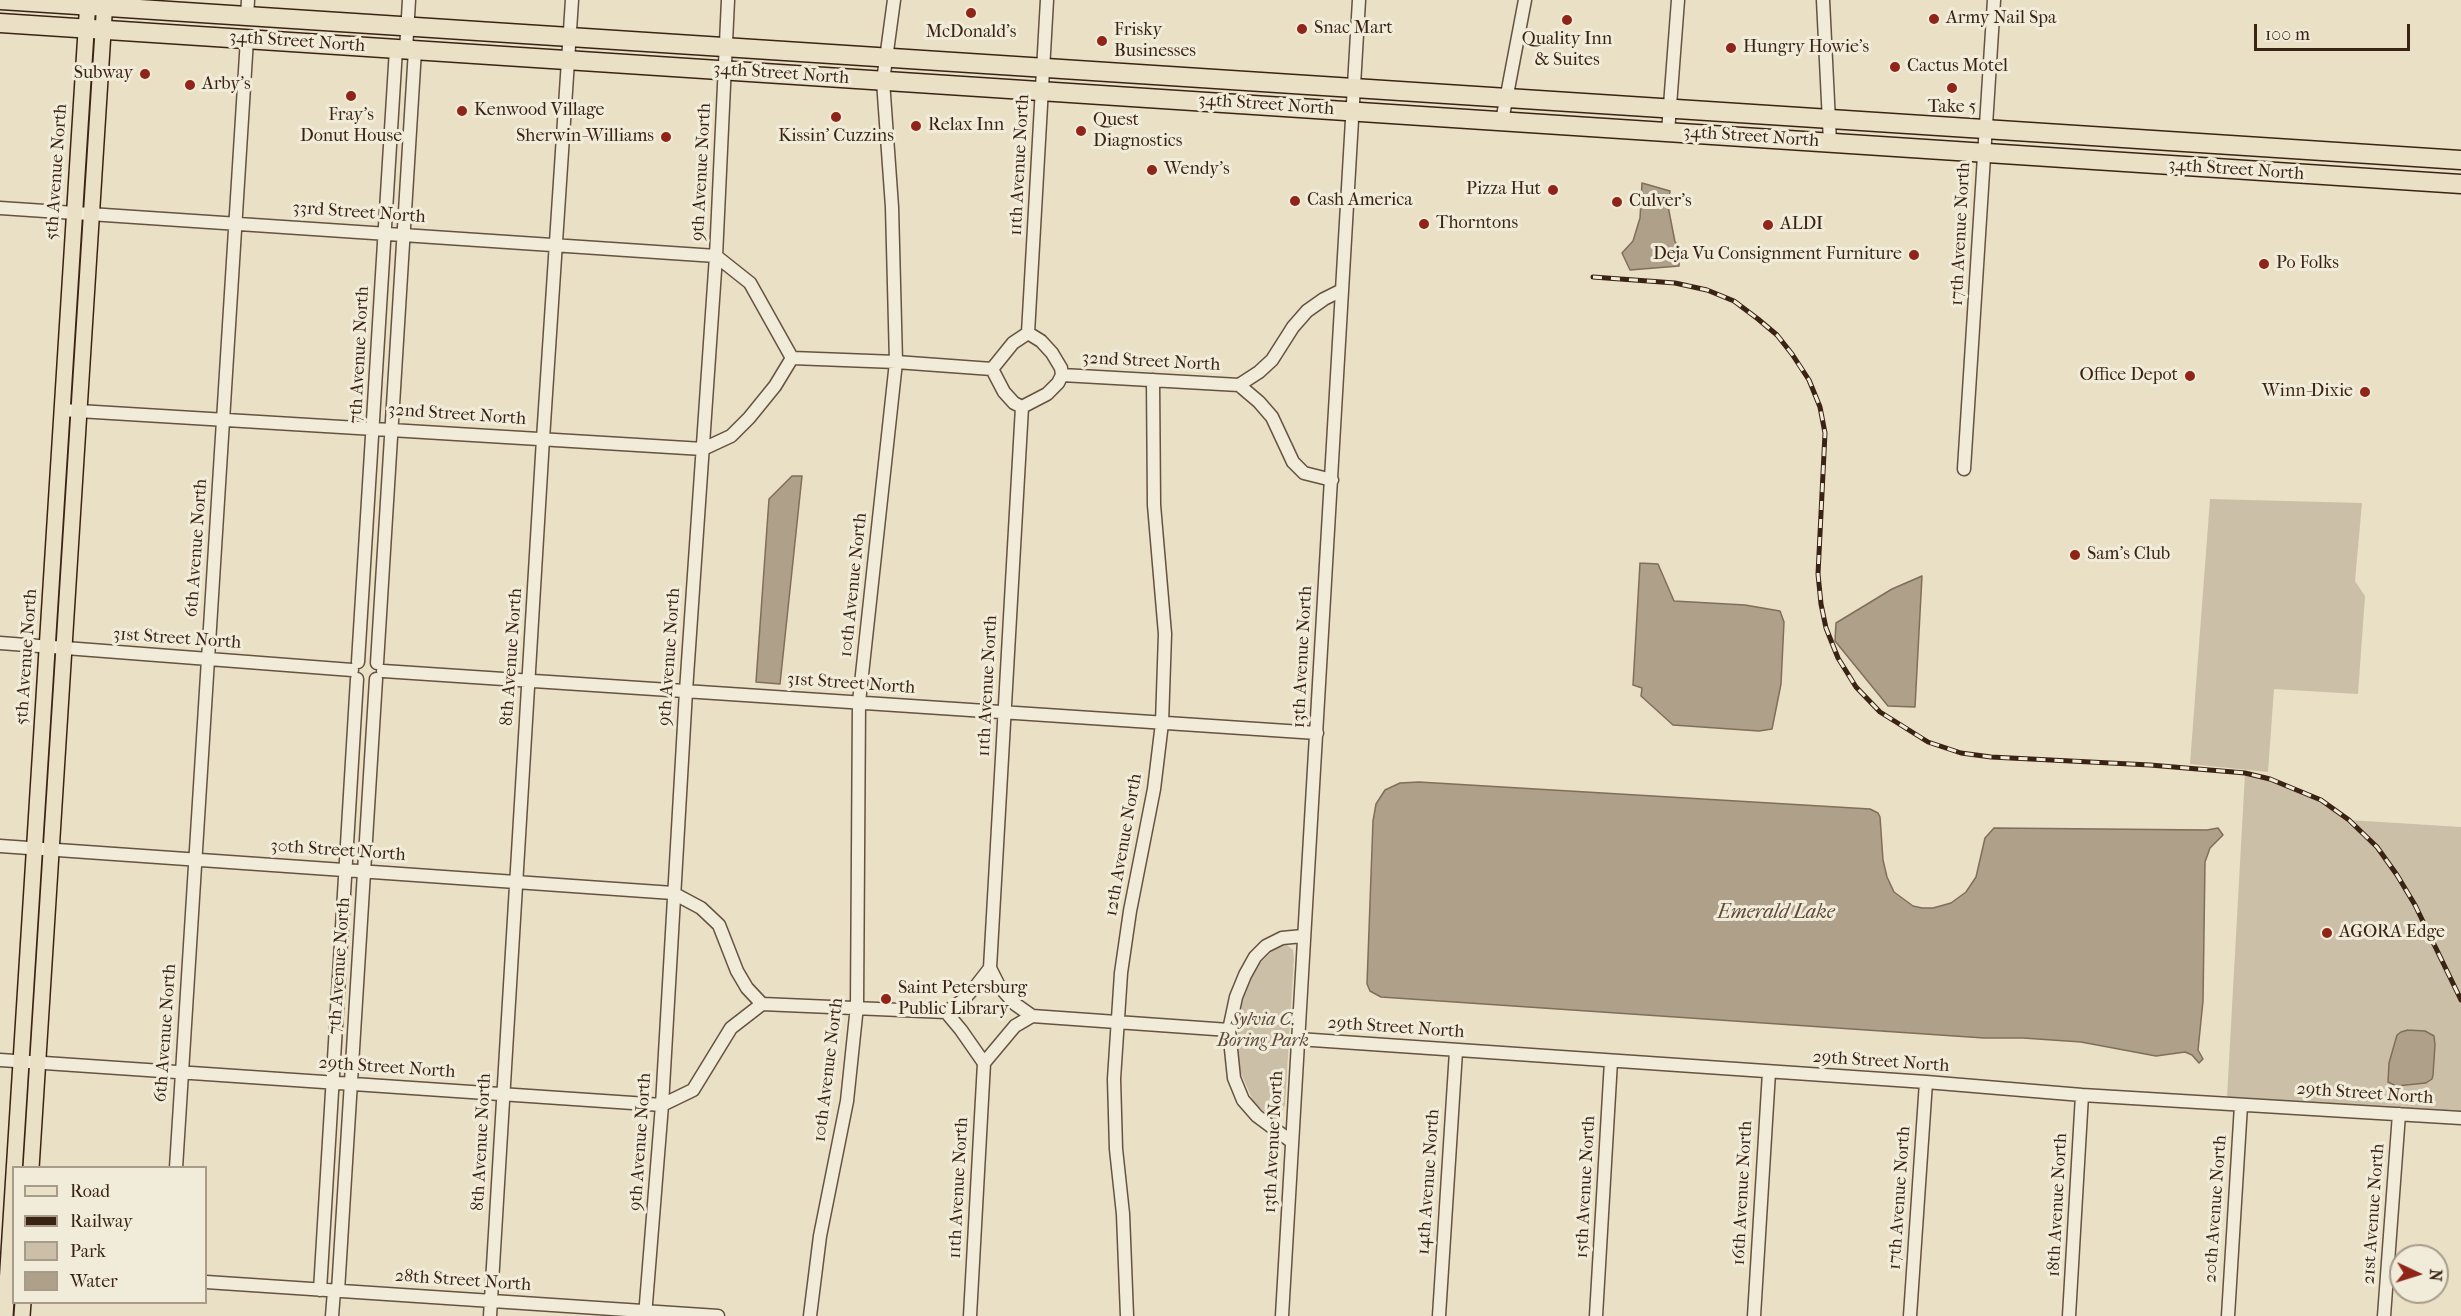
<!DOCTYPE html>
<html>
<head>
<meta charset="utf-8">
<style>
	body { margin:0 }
	#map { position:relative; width:2461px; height:1316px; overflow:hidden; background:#e9e0c5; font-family:"IM FELL French Canon",serif }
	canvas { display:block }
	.legend { position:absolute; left:12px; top:1166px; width:195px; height:138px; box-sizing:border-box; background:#f1ebd9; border:2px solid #a89b8a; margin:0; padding:8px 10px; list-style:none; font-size:18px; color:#3b2314 }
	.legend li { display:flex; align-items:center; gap:12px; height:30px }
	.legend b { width:30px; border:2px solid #a89b8a }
	.north { position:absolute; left:2389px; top:1244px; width:60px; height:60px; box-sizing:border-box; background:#f1ebd9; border:2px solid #a89b8a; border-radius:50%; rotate:94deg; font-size:16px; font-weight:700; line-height:24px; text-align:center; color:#3b2314 }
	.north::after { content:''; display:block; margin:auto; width:21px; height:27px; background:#8f2418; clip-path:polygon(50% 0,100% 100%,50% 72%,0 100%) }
	.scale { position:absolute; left:2254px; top:24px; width:156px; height:27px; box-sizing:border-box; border:3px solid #3b2314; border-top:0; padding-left:8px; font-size:18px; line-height:21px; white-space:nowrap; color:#3b2314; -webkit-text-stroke:4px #f1ebd9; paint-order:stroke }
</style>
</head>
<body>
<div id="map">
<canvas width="2461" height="1316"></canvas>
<ul class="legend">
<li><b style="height:8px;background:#e9e0c5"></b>Road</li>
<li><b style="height:8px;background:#3b2314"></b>Railway</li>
<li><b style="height:16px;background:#cbc0a7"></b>Park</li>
<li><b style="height:16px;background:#aea089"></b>Water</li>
</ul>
<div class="north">N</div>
<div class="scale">100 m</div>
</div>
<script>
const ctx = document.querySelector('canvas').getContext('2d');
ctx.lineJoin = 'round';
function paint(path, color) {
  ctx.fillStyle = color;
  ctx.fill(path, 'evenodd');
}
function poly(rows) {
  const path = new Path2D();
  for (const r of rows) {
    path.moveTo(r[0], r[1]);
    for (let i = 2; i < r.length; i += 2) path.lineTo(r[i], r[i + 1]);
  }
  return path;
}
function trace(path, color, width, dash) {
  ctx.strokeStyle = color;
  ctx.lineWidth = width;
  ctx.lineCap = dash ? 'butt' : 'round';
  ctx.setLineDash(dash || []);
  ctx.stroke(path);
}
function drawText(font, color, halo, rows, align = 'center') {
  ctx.font = font + ' "IM FELL French Canon",serif';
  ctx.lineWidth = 6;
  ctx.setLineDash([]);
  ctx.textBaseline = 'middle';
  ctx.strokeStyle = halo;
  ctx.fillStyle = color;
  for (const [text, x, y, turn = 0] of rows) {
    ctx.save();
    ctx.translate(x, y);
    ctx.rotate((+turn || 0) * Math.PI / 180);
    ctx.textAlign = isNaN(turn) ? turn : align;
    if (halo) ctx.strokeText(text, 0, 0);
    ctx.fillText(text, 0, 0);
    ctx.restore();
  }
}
paint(poly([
	[2210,499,2362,503,2355,581,2365,596,2358,694,2274,689,2268,772,2190,764],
	[2245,773,2270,779,2296,788,2321,800,2349,820,2461,827,2461,1112,2227,1097],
	[1283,945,1287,945,1293,950,1294,958,1285,1105,1278,1119,1272,1119,1253,1101,1240,1071,1237,1044,1238,1018,1246,988,1256,967,1271,952]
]), '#cbc0a7');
const water = poly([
	[1642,183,1670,191,1668,206,1675,242,1680,247,1679,266,1630,270,1622,253,1633,241,1640,218,1642,183],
	[792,476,802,476,780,684,756,682,769,499,792,476],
	[1640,563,1658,564,1674,601,1745,605,1780,611,1784,622,1781,684,1772,729,1759,731,1673,725,1641,696,1642,688,1633,685,1640,563],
	[1922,576,1915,707,1888,706,1835,641,1836,623,1892,589,1922,576],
	[1419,782,1870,809,1878,813,1880,817,1883,860,1887,877,1894,892,1913,906,1922,908,1933,908,1951,903,1966,892,1976,877,1985,838,1994,828,2207,830,2218,828,2223,835,2210,848,2205,862,2203,1001,2198,1050,2203,1059,2199,1063,2192,1055,2185,1052,2156,1056,2081,1042,2023,1038,1984,1038,1381,997,1370,991,1367,984,1373,821,1376,804,1385,790,1400,783,1419,782],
	[2408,1030,2425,1031,2434,1036,2435,1045,2433,1075,2432,1079,2426,1083,2396,1086,2388,1082,2389,1063,2397,1035,2401,1032,2408,1030]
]);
paint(water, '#aea089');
trace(water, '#806e5a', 1.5);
const minor = poly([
	[1823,0,1830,142],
	[247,17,248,0],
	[406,50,409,0],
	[1502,121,1525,0],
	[1668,132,1678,0],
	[0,208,716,256,750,283,792,358,775,386,749,418,731,436,703,449,62,410],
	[1028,333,1047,0],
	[1028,333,1041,341,1052,353,1061,368,1062,375,1058,383,1047,394,1022,407,1014,403,1004,392,992,369,1013,343,1028,333],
	[792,358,896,362,992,369],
	[1062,375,1239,385,1259,372,1272,360,1293,327,1307,311,1324,299,1342,290],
	[1239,385,1259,402,1272,417,1293,462,1304,473,1332,480],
	[1022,407,990,968,999,986,1015,1004,1032,1016,1229,1030],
	[1964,469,1994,0],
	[0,643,352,670],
	[358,662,396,49],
	[377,663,415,50],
	[383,671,1317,733],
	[0,846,673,893,701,908,719,925,737,971,747,988,762,1004,731,1028,693,1090,662,1105,0,1060],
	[762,1004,946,1012,962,1001,976,986,990,968],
	[946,1012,961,1030,984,1063],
	[1298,1039,1926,1082,2082,1095,2461,1118],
	[984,1063,1015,1026,1032,1016],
	[1292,1142,1257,1116,1243,1100,1234,1078,1229,1030,1236,997,1245,975,1255,957,1266,946,1282,938,1303,936],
	[176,1168,247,39],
	[206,1282,718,1316],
	[320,1290,357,679],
	[338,1291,376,679],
	[332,1316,334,1291],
	[490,1316,543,439,572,0],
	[645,1316,662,1105,686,691,716,256,728,0],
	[810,1316,820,1236,847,1101,857,1006,859,702,896,362,892,207,883,81,894,0],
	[970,1316,984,1063],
	[1127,1316,1123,1214,1116,1149,1114,1079,1121,973,1130,911,1154,789,1162,723,1165,634,1154,505,1153,380],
	[1282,1316,1359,0],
	[1439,1316,1456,1051],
	[1596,1316,1611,1061],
	[1754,1316,1769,1072],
	[1910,1316,1926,1082],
	[2069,1316,2082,1095],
	[2228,1316,2241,1105],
	[2384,1316,2399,1114]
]);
const major = poly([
	[31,1168,105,0],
	[5,1316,88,0],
	[22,1316,23,1302]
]);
const highway = poly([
	[1,0,2461,160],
	[0,23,2461,184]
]);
trace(minor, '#665240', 15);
trace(major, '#3b2314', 18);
trace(highway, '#3b2314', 21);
trace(minor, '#f1ebd9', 12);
trace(major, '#e9e0c5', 15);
trace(highway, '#e9e0c5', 18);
const rail = poly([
	[1593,277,1675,283,1707,290,1734,301,1758,319,1777,335,1792,354,1809,380,1820,407,1825,433,1818,574,1821,604,1826,628,1838,658,1856,687,1880,712,1928,742,1961,753,1991,757,2150,765,2245,773,2270,779,2321,800,2349,820,2377,847,2397,875,2415,905,2461,1000]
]);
trace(rail, '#3b2314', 5);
trace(rail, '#f1ebd9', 3, [9]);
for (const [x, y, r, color] of [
	[971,13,6,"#8f2418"],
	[1934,19,6,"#8f2418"],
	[1567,20,6,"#8f2418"],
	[1302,29,6,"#8f2418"],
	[1102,41,6,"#8f2418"],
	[1731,48,6,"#8f2418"],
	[1895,67,6,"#8f2418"],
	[145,74,6,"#8f2418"],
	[190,85,6,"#8f2418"],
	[1952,88,6,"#8f2418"],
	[351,96,6,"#8f2418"],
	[462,111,6,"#8f2418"],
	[836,117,6,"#8f2418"],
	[916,126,6,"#8f2418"],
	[1081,131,6,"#8f2418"],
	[666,137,6,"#8f2418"],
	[1152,170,6,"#8f2418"],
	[1553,190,6,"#8f2418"],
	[1295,201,6,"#8f2418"],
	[1617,202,6,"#8f2418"],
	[1424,224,6,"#8f2418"],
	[1768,225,6,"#8f2418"],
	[1914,255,6,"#8f2418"],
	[2264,264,6,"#8f2418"],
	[2190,376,6,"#8f2418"],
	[2365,392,6,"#8f2418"],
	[2075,555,6,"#8f2418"],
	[2327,933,6,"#8f2418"],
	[886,999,6,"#8f2418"]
]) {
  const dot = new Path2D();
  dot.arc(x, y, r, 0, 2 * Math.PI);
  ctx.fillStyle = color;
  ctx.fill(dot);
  trace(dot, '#f1ebd9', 2);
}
drawText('18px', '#3b2314', '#f1ebd9', [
	["Army Nail Spa",1946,19],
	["Snac Mart",1314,29],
	["Frisky",1114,31],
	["Businesses",1114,52],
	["McDonald's",971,33,"center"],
	["Quality Inn",1567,40,"center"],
	["& Suites",1567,61,"center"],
	["Hungry Howie's",1743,48],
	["Cactus Motel",1907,67],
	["Subway",133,74,"right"],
	["Arby's",202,85],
	["Take 5",1952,108,"center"],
	["Kenwood Village",474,111],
	["Fray's",351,116,"center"],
	["Donut House",351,137,"center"],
	["Quest",1093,121],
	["Diagnostics",1093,142],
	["Relax Inn",928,126],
	["Sherwin-Williams",654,137,"right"],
	["Kissin' Cuzzins",836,137,"center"],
	["Wendy's",1164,170],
	["Pizza Hut",1541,190,"right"],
	["Cash America",1307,201],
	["Culver's",1629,202],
	["Thorntons",1436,224],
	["ALDI",1780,225],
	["Deja Vu Consignment Furniture",1902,255,"right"],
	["Po Folks",2276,264],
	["Office Depot",2178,376,"right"],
	["Winn-Dixie",2353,392,"right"],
	["Sam's Club",2087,555],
	["AGORA Edge",2339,933],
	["Saint Petersburg",898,989],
	["Public Library",898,1010]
], 'left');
drawText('18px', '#3b2314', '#f1ebd9', [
	["34th Street North",297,42,4],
	["34th Street North",781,74,4],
	["34th Street North",1266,105,4],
	["34th Street North",1751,137,4],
	["11th Avenue North",1020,165,-87],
	["34th Street North",2236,170,4],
	["5th Avenue North",57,172,-86],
	["9th Avenue North",702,172,-87],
	["33rd Street North",359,213,4],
	["17th Avenue North",1961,234,-87],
	["7th Avenue North",360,355,-87],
	["32nd Street North",1151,362,3],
	["32nd Street North",457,415,4],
	["6th Avenue North",197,548,-86],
	["10th Avenue North",854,585,-84],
	["31st Street North",177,639,4],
	["5th Avenue North",27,657,-86],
	["8th Avenue North",512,657,-86],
	["9th Avenue North",670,657,-86],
	["13th Avenue North",1303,657,-87],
	["31st Street North",851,684,4],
	["11th Avenue North",988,686,-87],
	["12th Avenue North",1124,845,-80],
	["30th Street North",338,851,4],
	["7th Avenue North",340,966,-86],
	["29th Street North",1396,1028,4],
	["6th Avenue North",166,1033,-86],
	["29th Street North",1881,1062,4],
	["29th Street North",387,1068,4],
	["10th Avenue North",829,1070,-83],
	["29th Street North",2365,1094,4],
	["8th Avenue North",482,1142,-87],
	["9th Avenue North",641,1142,-86],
	["13th Avenue North",1274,1142,-87],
	["14th Avenue North",1429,1182,-86],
	["15th Avenue North",1586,1187,-87],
	["11th Avenue North",959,1188,-87],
	["16th Avenue North",1743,1193,-87],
	["17th Avenue North",1900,1198,-86],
	["18th Avenue North",2058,1205,-87],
	["20th Avenue North",2216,1209,-86],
	["21st Avenue North",2374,1214,-86],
	["28th Street North",463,1281,4]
]);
drawText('italic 18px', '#5f4a39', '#f1ebd9', [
	["Sylvia C.",1263,1021],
	["Boring Park",1263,1042]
]);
drawText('italic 20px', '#5e4837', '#f1ebd9', [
	["Emerald Lake",1776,913]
]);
</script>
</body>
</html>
